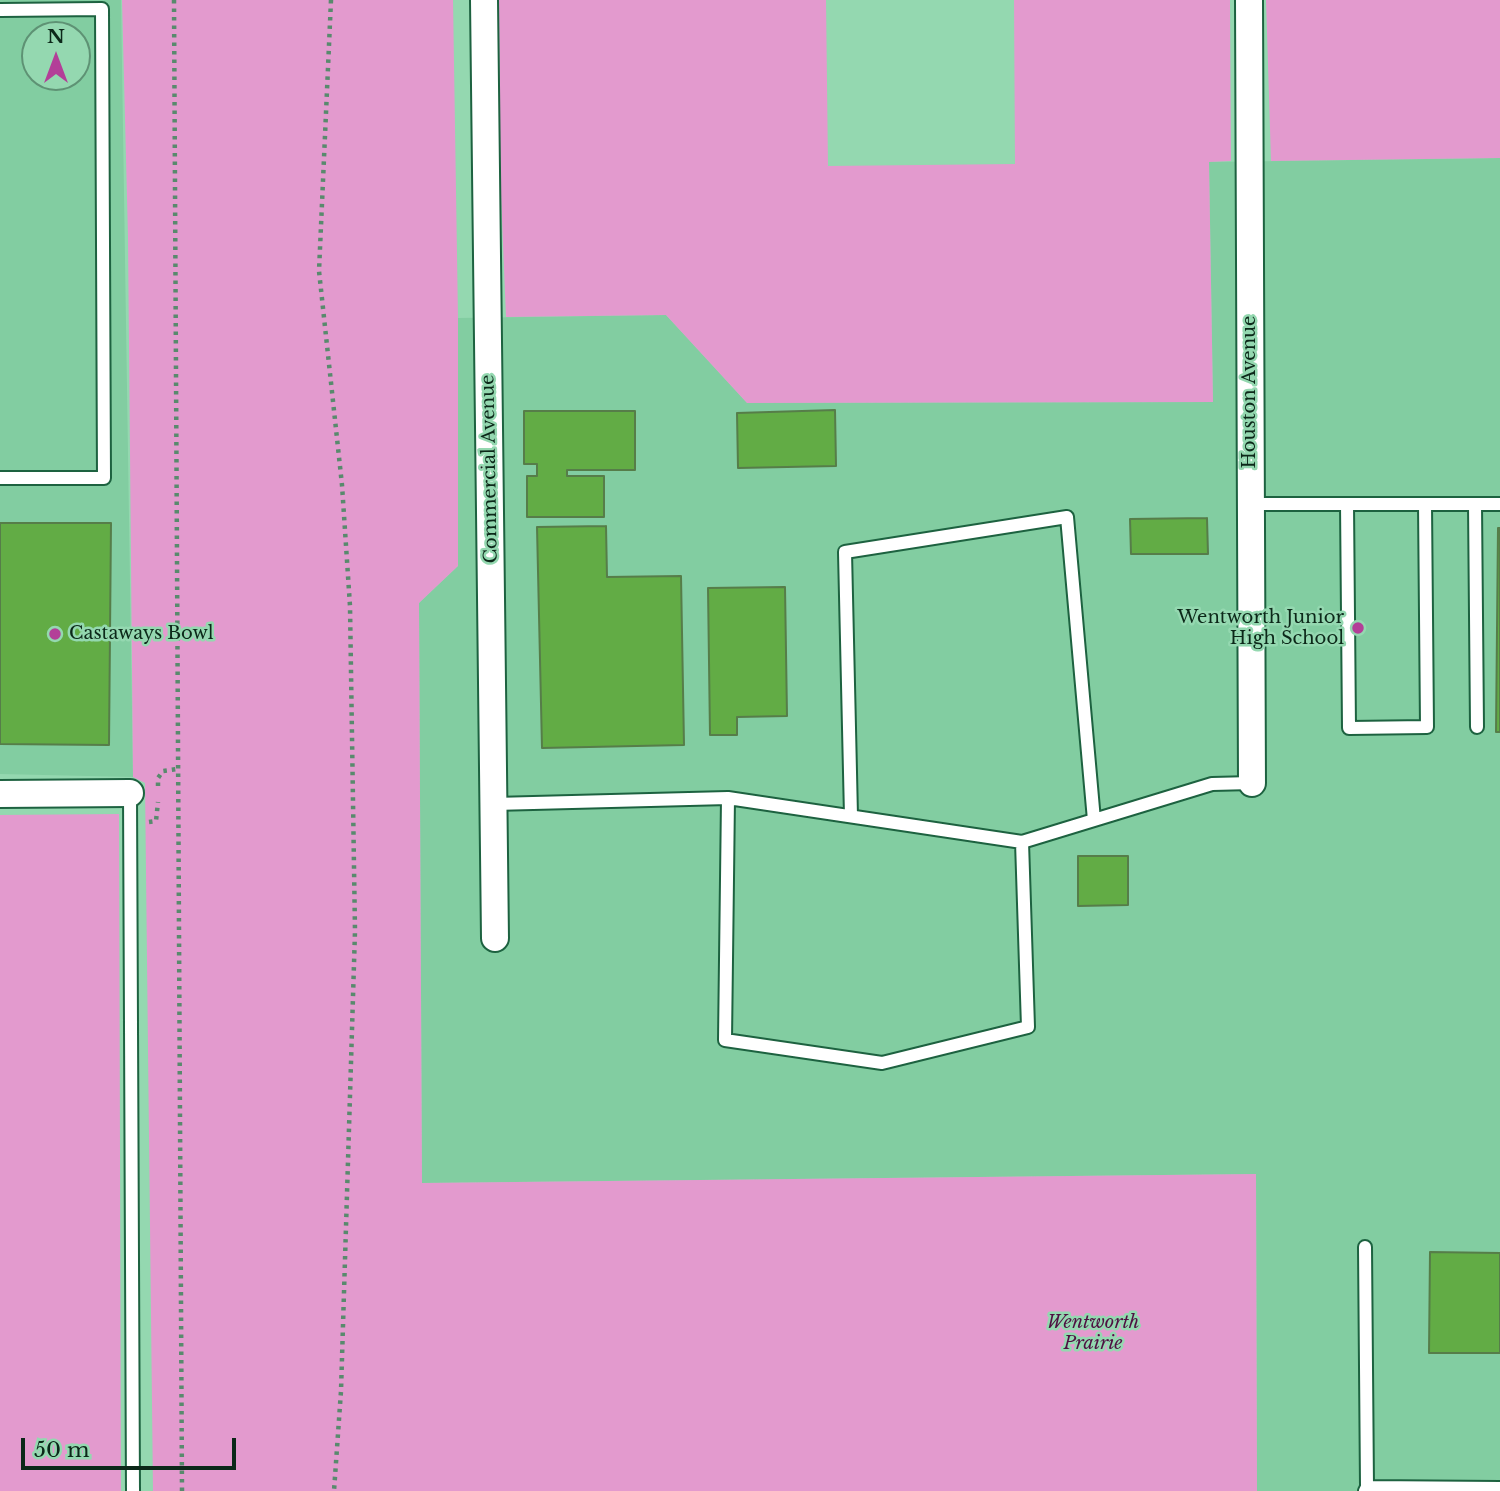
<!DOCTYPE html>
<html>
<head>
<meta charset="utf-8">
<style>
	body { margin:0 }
	#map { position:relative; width:1500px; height:1491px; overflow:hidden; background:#94d8b0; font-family:"Libre Baskerville",serif }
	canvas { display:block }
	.north { position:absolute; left:21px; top:21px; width:70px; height:70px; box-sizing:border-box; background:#94d8b0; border:2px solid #5e9274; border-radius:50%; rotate:0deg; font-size:19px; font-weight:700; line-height:28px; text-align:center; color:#0c2819 }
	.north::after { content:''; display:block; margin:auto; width:24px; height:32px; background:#b33f98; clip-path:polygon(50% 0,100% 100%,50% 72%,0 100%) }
	.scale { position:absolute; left:21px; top:1438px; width:215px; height:32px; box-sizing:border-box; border:4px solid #0c2819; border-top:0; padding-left:9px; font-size:21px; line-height:24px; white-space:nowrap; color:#0c2819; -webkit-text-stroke:5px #94d8b0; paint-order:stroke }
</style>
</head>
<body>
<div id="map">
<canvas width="1500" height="1491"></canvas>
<div class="north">N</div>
<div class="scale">50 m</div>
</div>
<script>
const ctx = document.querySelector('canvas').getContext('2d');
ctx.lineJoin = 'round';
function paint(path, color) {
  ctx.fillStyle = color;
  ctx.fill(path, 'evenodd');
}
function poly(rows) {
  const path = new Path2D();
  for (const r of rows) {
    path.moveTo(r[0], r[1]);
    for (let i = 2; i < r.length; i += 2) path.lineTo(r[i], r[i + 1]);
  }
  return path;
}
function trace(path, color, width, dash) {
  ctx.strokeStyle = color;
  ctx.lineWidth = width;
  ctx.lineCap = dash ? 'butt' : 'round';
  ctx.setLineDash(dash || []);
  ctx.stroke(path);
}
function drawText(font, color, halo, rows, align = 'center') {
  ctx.font = font + ' "Libre Baskerville",serif';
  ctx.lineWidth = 5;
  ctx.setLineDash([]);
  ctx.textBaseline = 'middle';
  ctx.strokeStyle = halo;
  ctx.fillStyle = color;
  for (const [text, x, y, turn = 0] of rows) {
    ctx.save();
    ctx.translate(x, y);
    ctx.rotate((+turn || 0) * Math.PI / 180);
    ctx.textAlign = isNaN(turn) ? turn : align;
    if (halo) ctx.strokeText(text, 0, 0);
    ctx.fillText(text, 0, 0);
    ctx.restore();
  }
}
paint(poly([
	[0,0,121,0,133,777,0,774],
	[35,35,77,35,77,77,35,77],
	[1500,158,1500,1491,1257,1491,1256,1174,422,1183,419,603,458,566,458,318,666,315,747,403,1213,402,1209,162]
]), '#82cda1');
paint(poly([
	[122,0,453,0,458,318,458,566,419,603,422,1183,1256,1174,1257,1491,153,1491,145,783,133,777,128,237],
	[499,0,826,0,828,166,1015,164,1014,0,1230,0,1231,161,1209,162,1213,402,747,403,666,315,506,317,500,170],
	[1266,0,1500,0,1500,158,1271,161],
	[119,814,121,1491,0,1491,0,815]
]), '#e39ace');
const building = poly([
	[835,410,836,466,738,468,737,413,835,410],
	[524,411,635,411,635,470,567,470,567,476,604,476,604,517,527,517,527,476,537,476,537,464,524,464,524,411],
	[1207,518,1208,554,1131,554,1130,519,1207,518],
	[0,523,111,523,109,745,0,744,0,523],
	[606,526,607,577,681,576,684,745,542,748,537,527,606,526],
	[1498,528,1500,528,1500,732,1496,732,1498,528],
	[785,587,787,716,737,717,737,735,710,735,708,588,785,587],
	[1078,856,1128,856,1128,905,1078,906,1078,856],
	[1430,1252,1500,1253,1500,1353,1429,1353,1430,1252]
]);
paint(building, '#62ac45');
trace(building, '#567d49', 2);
const lane = poly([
	[0,10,102,9,104,478,0,478],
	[1251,504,1500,504],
	[1347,504,1349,728,1427,727,1425,504],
	[1475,504,1477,727],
	[130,793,133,1491],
	[728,798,725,1040,882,1063,1028,1027,1022,842],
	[494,804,728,798,1022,842,1212,784,1252,783],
	[851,816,845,552,1067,517,1094,820],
	[1367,1487,1500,1488],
	[1365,1491,1367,1487,1365,1247]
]);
const street = poly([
	[484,0,495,938],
	[1249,0,1252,783],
	[0,794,130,793]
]);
trace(lane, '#1d6240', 16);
trace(street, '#1d6240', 30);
trace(poly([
	[174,0,182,1491],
	[331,0,319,271,342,485,350,606,355,931,341,1391,334,1491],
	[158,786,158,778,163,771,177,769],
	[149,822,156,821,158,802]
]), '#588a6d', 4.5, [3.5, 5]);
trace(lane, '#fff', 12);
trace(street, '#fff', 26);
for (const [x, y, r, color] of [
	[1358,628,7,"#b33f98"],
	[55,634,7,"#b33f98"]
]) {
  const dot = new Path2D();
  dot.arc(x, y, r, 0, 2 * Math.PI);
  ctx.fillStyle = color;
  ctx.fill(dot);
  trace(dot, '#94d8b0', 2.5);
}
drawText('18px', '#0c2819', '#94d8b0', [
	["Houston Avenue",1250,392,-90],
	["Commercial Avenue",490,469,-91]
]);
drawText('18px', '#0c2819', '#94d8b0', [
	["Wentworth Junior",1344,618],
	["High School",1344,639],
	["Castaways Bowl",69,634,"left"]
], 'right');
drawText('italic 18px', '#4f1042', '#94d8b0', [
	["Wentworth",1093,1323],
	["Prairie",1093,1344]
]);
</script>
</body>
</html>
